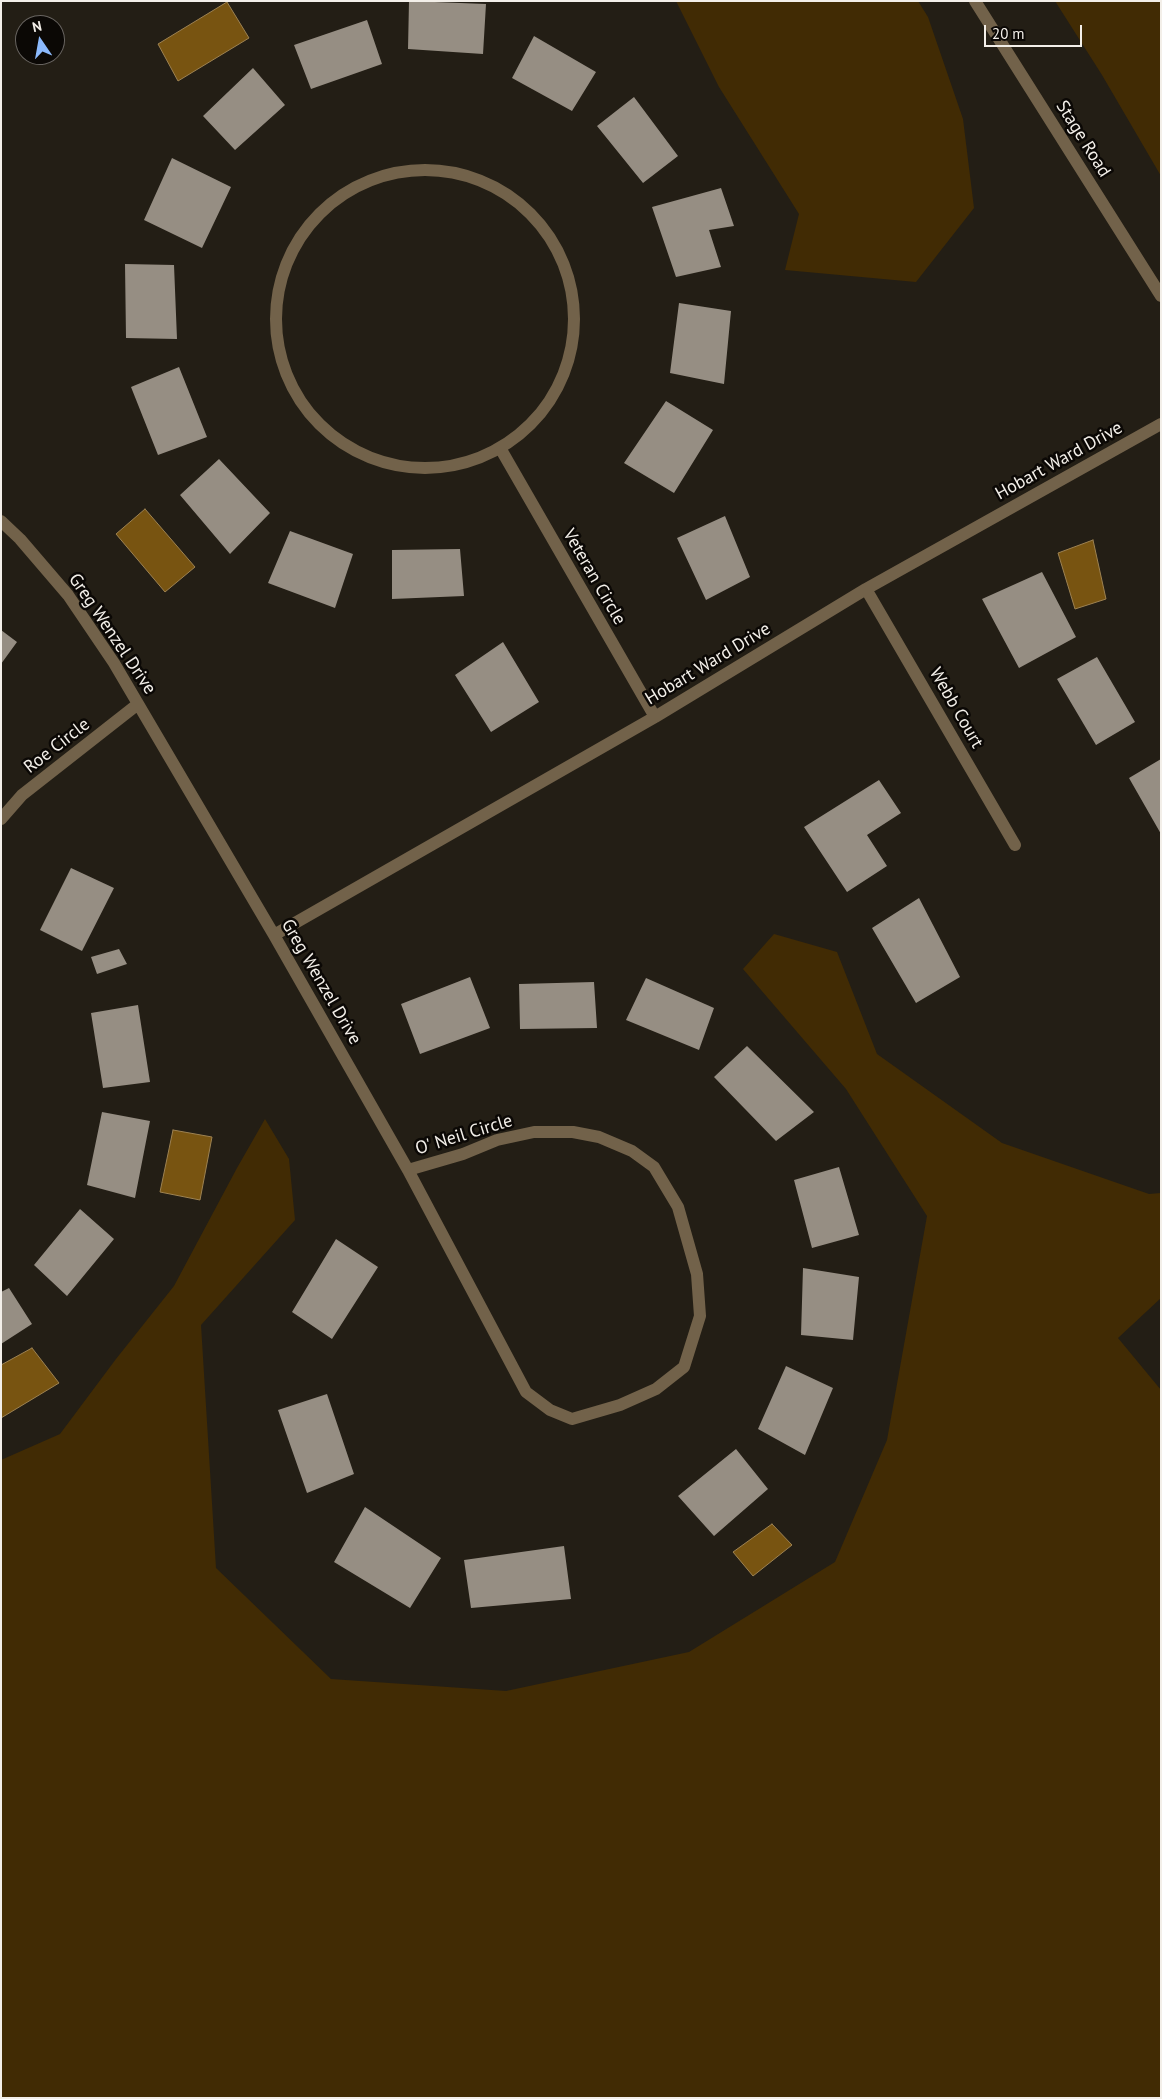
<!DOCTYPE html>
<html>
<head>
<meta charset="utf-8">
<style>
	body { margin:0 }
	#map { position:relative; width:1162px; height:2099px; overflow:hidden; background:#231e15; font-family:"PT Sans",sans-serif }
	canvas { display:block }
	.frame { position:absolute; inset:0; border:2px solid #f3efe9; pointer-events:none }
	.north { position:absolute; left:15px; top:15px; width:50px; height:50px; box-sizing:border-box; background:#0b0805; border:1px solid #686460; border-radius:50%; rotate:348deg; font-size:14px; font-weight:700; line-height:20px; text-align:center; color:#f3efe9 }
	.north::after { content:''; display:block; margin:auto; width:18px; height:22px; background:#8bb9fc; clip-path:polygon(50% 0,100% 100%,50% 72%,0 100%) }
	.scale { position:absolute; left:984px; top:25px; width:98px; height:22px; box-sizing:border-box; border:2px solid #f3efe9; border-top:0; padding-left:6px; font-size:15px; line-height:18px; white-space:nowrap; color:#f3efe9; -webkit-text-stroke:4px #0b0805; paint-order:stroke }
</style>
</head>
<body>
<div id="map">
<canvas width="1162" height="2099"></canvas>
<div class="frame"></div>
<div class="north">N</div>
<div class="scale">20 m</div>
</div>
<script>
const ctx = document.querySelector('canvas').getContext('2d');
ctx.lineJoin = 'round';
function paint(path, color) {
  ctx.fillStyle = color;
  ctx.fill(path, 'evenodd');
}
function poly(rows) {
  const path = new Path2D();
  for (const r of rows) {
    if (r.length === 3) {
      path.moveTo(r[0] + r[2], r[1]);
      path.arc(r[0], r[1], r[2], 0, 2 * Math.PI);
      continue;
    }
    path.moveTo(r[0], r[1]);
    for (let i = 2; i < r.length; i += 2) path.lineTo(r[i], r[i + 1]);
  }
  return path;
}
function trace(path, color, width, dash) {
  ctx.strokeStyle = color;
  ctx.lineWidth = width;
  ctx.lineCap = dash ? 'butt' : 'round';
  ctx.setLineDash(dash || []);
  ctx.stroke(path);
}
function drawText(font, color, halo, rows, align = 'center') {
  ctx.font = font + ' "PT Sans",sans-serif';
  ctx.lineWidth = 5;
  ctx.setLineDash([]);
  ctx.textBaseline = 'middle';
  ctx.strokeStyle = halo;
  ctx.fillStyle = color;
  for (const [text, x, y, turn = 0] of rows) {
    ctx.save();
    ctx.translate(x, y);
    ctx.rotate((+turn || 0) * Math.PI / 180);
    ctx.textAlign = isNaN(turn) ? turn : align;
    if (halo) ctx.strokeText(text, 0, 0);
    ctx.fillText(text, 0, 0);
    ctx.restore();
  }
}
paint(poly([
	[676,1,918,1,928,17,963,119,974,208,916,282,785,270,799,214,719,87],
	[1055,1,1161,1,1161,176,1102,75],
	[774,934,837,952,877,1054,1002,1143,1149,1194,1161,1193,1161,1298,1118,1338,1161,1390,1161,2098,1,2098,1,1460,60,1434,116,1359,174,1286,237,1168,265,1119,289,1159,295,1220,201,1325,216,1568,331,1679,506,1691,689,1652,835,1562,887,1440,927,1216,846,1089,743,969]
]), '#412b04');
const water = poly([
	[227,2,249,38,178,81,158,44,227,2],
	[145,509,195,567,165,592,116,534,145,509],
	[1093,540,1106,599,1075,609,1058,553,1093,540],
	[173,1130,212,1137,200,1200,160,1192,173,1130],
	[32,1348,59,1383,1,1418,1,1365,32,1348],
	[772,1524,792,1545,753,1576,733,1552,772,1524]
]);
paint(water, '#785411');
trace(water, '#9d8252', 1);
paint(poly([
	[409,1,486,4,483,54,408,49],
	[367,20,382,64,311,89,294,45],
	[534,36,596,72,572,111,512,78],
	[253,68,285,105,235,150,203,116],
	[634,97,678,156,643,183,597,126],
	[172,158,231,187,202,248,144,220],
	[721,188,734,226,709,230,721,267,676,277,652,207],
	[125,264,174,265,177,339,126,338],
	[679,303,731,311,724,384,670,373],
	[179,367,207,437,158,455,131,387],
	[666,401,713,430,674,493,624,463],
	[219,459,270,513,230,554,180,495],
	[725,516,750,577,706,600,677,538],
	[290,531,353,554,335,608,268,583],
	[460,549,464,596,392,599,392,550],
	[1042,572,1076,637,1019,668,982,599],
	[1,630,17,642,1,664],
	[503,642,539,702,491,732,455,675],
	[1097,657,1135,722,1096,745,1057,679],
	[1161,759,1161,834,1129,778],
	[879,780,901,813,867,835,887,866,847,892,804,827],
	[71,868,114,888,82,951,40,930],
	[919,898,960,977,916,1003,872,928],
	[119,949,127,964,97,974,91,957],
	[470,977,490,1028,420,1054,401,1004],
	[646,978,714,1008,699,1050,626,1020],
	[594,982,597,1028,520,1029,519,984],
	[138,1005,150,1082,103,1088,91,1013],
	[747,1046,814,1112,776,1141,714,1077],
	[102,1112,150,1121,135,1198,87,1185],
	[839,1167,859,1235,812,1248,794,1180],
	[80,1209,114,1239,67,1296,34,1265],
	[336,1239,378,1267,332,1339,292,1312],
	[803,1268,859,1277,853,1340,801,1335],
	[9,1288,32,1324,1,1344,1,1292],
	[786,1366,833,1388,805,1455,758,1429],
	[327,1394,354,1474,307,1493,278,1410],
	[736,1449,768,1489,714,1536,678,1496],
	[365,1507,441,1558,410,1608,334,1562],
	[564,1546,571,1599,471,1608,464,1560]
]), '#968e83');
trace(poly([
	[425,319,149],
	[503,453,655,717],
	[1,521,20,539,68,595,114,663,274,935,408,1170,526,1392,550,1410,572,1419,620,1405,656,1389,684,1367,700,1316,697,1274,678,1207,654,1167,632,1151,599,1137,573,1132,534,1132,497,1140,463,1154,408,1170],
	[866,589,1015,845],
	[1,819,22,795,138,704],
	[274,935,655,717,866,589,1161,424]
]), '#72624a', 12);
trace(poly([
	[975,1,1161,296]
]), '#72624a', 12);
drawText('18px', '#f3efe9', '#0b0805', [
	["Stage Road",1083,139,58],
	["Hobart Ward Drive",1059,461,-29],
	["Veteran Circle",594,577,60],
	["Greg Wenzel Drive",112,634,56],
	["Hobart Ward Drive",708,664,-31],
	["Webb Court",956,708,60],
	["Roe Circle",57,746,-38],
	["Greg Wenzel Drive",321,982,60],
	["O' Neil Circle",464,1135,-17]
]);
</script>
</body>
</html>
